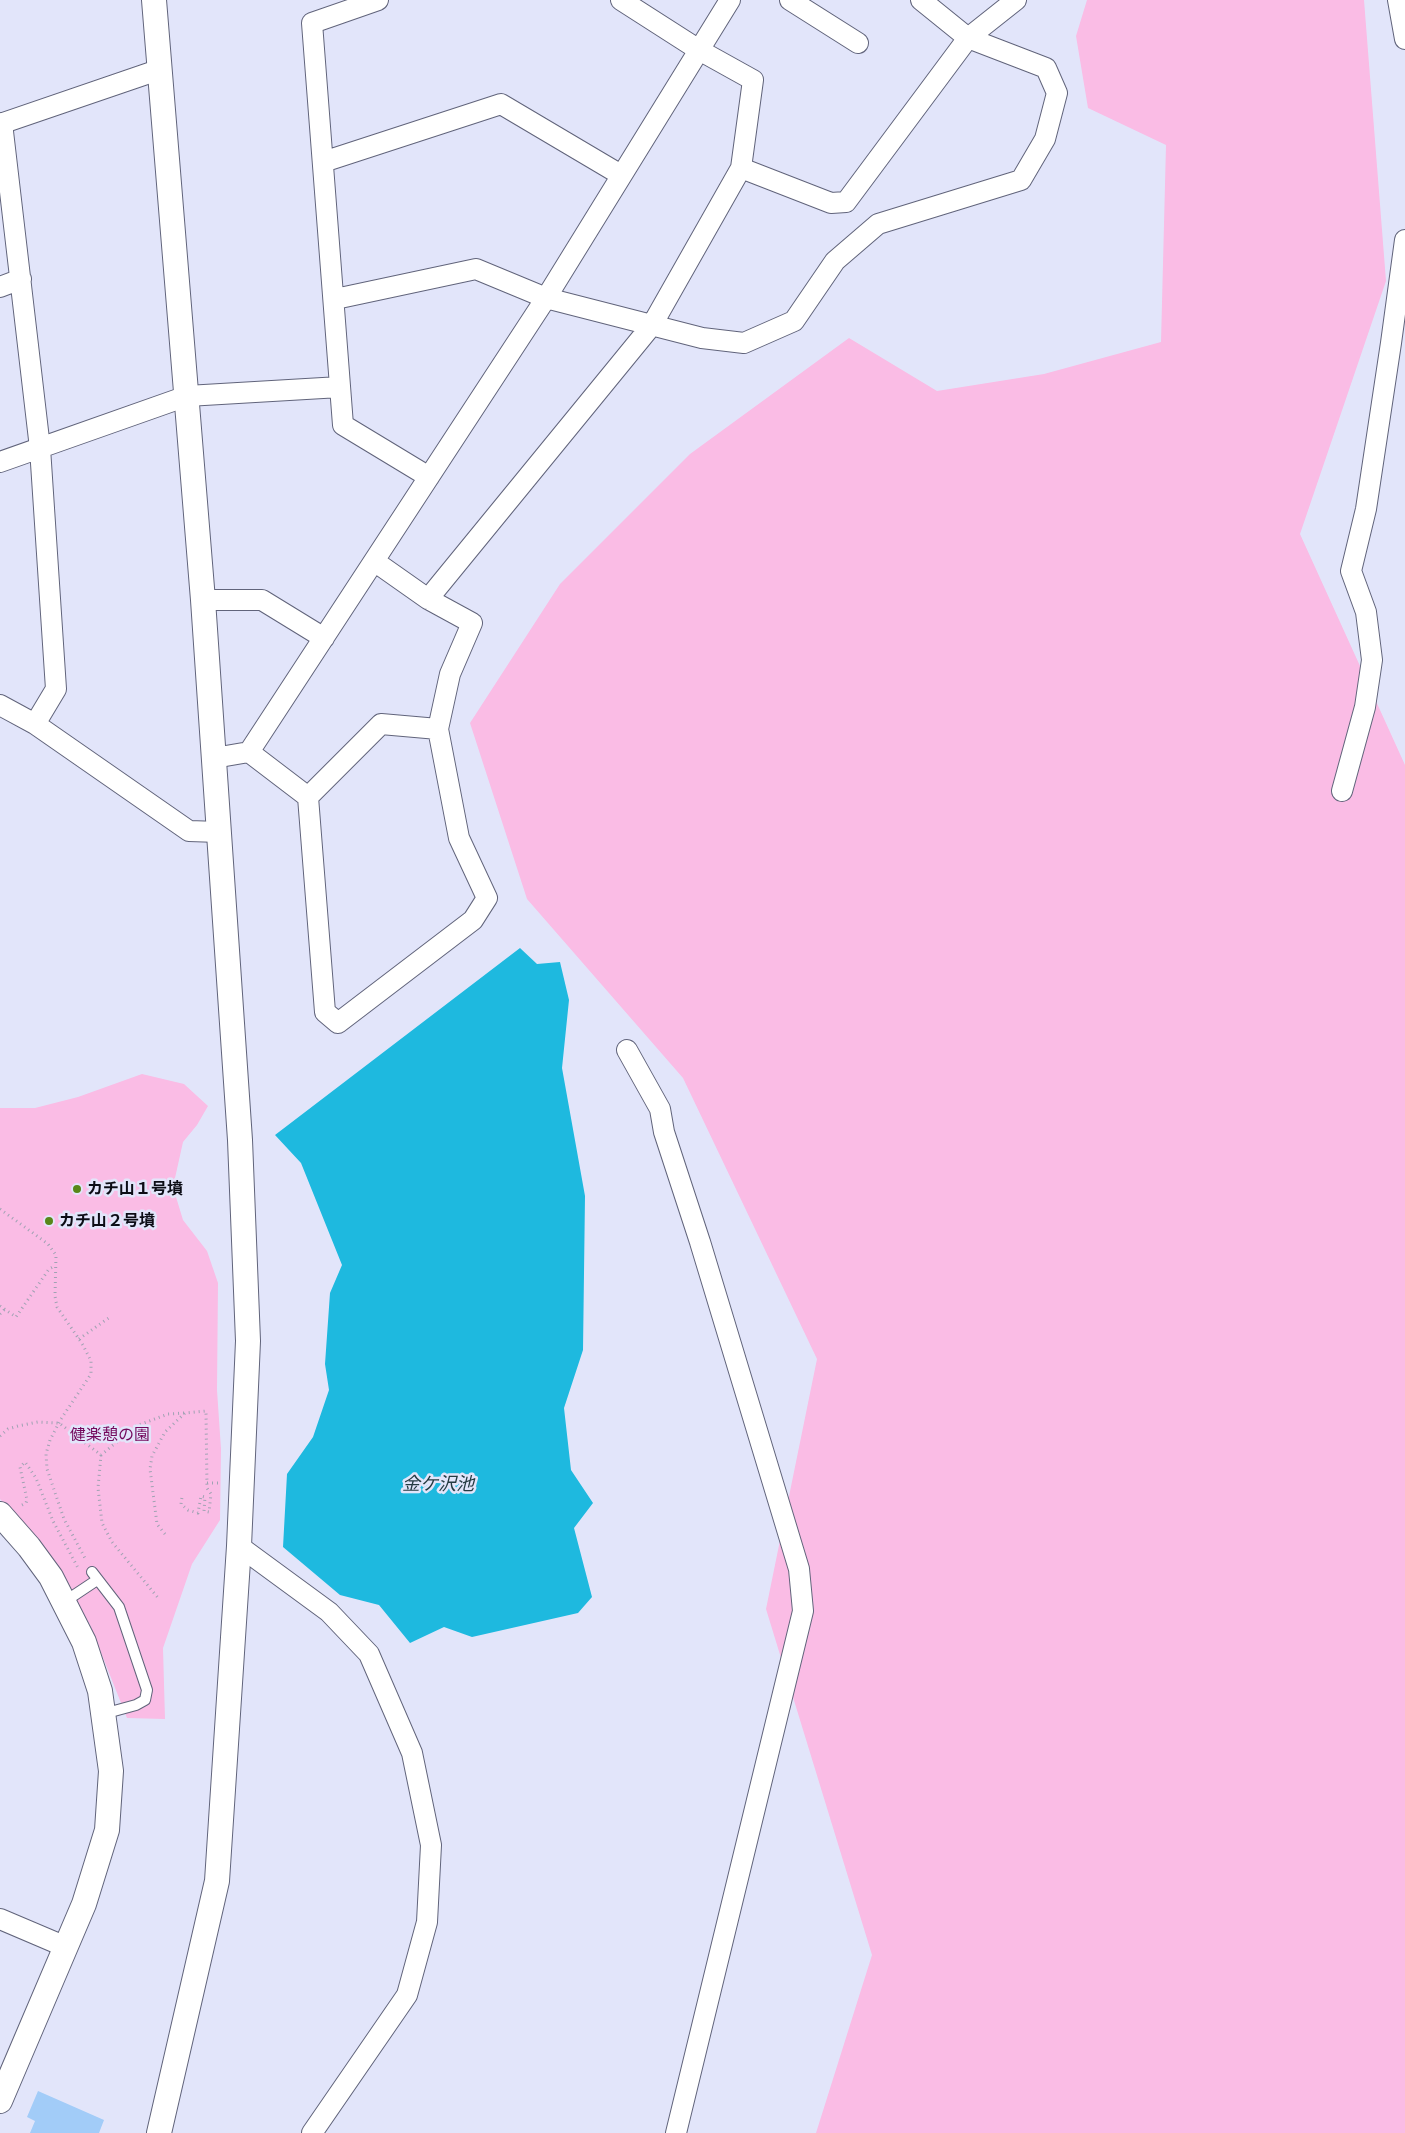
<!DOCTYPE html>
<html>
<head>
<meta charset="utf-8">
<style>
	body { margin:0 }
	canvas { display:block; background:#e2e5fa }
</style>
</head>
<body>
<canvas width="1405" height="2133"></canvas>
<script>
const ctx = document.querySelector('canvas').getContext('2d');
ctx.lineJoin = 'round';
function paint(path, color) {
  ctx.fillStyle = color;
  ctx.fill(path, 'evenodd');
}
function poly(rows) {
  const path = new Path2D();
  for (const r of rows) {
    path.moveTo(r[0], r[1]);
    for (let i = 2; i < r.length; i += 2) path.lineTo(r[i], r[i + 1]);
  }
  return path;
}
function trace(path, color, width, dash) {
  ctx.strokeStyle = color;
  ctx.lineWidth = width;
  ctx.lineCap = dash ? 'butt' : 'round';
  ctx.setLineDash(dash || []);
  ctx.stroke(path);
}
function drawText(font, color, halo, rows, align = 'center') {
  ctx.font = font + ' Montserrat,"Noto Sans JP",sans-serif';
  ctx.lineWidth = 5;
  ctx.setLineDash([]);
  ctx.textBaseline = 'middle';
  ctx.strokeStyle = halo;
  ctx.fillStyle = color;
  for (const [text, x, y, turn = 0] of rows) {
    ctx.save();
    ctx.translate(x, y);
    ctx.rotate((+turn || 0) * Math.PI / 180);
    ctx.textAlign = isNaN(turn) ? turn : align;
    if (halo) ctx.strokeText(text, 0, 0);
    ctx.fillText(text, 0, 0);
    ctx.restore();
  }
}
paint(poly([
	[1087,0,1364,0,1386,281,1300,534,1405,765,1405,2133,816,2133,872,1955,766,1609,817,1359,683,1078,527,899,470,723,560,584,690,454,849,338,937,391,1044,374,1161,342,1166,145,1088,108,1076,36],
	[142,1074,184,1084,208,1106,197,1125,183,1142,173,1187,183,1220,207,1251,218,1283,217,1390,221,1449,220,1520,192,1564,163,1648,165,1719,127,1718,90,1625,45,1550,0,1499,0,1108,35,1108,78,1097]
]), '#fabce5');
paint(poly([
	[520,948,537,964,560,962,569,1000,562,1068,585,1196,583,1350,564,1408,571,1470,593,1503,574,1528,592,1597,578,1613,472,1637,444,1627,410,1643,379,1605,340,1595,283,1547,287,1474,313,1437,329,1390,325,1364,330,1293,342,1265,301,1163,275,1135]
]), '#1eb9df');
paint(poly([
	[38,2091,104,2120,99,2133,30,2133,35,2121,27,2117]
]), '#a2ccf8');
const service = poly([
	[92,1572,119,1607,147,1690,145,1700,136,1705,103,1714],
	[64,1602,97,1580]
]);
const minor = poly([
	[378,0,312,23,343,425,429,477],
	[790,0,858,43],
	[1398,0,1405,39],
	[2,123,40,448,56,689,35,724],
	[0,124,161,69],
	[323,162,501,104,621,175],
	[741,168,831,203,846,202,968,38,1016,0],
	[0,287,21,279],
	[340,298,476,269,546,298,702,338,744,343,794,321,835,261,878,224,1021,180,1045,139,1057,93,1046,68,968,38,921,0],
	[0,462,187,396,340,387],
	[374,561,428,599],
	[203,600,262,600,324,638],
	[0,705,35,724,189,831,219,832],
	[249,752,308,797,325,1012,338,1023,473,920,487,898,459,838,438,729,450,674,472,623,428,599,652,325,741,168,753,80,699,50,621,0],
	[214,758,249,752,546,298,730,0],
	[1342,791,1365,707,1372,660,1366,612,1351,571,1366,509,1391,343,1405,240],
	[308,797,381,724,438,729],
	[627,1050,660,1109,664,1132,700,1242,799,1569,803,1611,676,2133],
	[239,1546,329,1612,369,1654,412,1753,431,1845,427,1922,407,1995,312,2133],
	[0,1919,66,1947]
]);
const tertiary = poly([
	[154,0,203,600,240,1140,248,1341,239,1546,217,1881,159,2133],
	[0,1514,29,1547,51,1577,84,1642,100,1691,111,1771,107,1830,84,1904,0,2101]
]);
trace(service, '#61647b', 12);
trace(minor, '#61647b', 22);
trace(tertiary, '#61647b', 26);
trace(poly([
	[0,1209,48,1244,56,1255,55,1296,57,1307,83,1345,91,1361,91,1374,61,1419,50,1440,46,1454,47,1469,64,1519,86,1560],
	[0,1306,16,1317,49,1269,55,1266],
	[0,1314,5,1309],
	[79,1339,110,1317],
	[0,1436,8,1429,18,1426,38,1422,59,1423,101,1455,136,1426,168,1414,185,1413],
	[101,1455,98,1488,102,1523,112,1542,159,1599],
	[207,1483,221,1483],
	[22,1505,26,1503,27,1500,20,1467,25,1462,36,1478,53,1521,78,1568],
	[165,1534,157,1524,150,1469,152,1456,165,1432,185,1413,206,1411,207,1488,211,1494,209,1512,204,1511,205,1497,201,1496,198,1513,188,1510,181,1504,182,1497]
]), '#a0a2b3', 3, [1, 4]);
trace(service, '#fff', 10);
trace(minor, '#fff', 20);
trace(tertiary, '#fff', 24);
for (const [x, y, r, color] of [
	[77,1189,5,"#588719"],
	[49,1221,5,"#588719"]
]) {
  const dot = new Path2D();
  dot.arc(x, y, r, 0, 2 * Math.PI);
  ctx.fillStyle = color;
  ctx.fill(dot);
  trace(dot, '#e2e5fa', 2);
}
drawText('bold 16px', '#0b0c15', '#e2e5fa', [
	["カチ山１号墳",87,1189],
	["カチ山２号墳",59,1221]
], 'left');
drawText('16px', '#73085c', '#e2e5fa', [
	["健楽憩の園",110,1435]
]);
drawText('italic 18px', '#243b42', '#e2e5fa', [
	["金ケ沢池",438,1485]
]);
</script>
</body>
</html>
